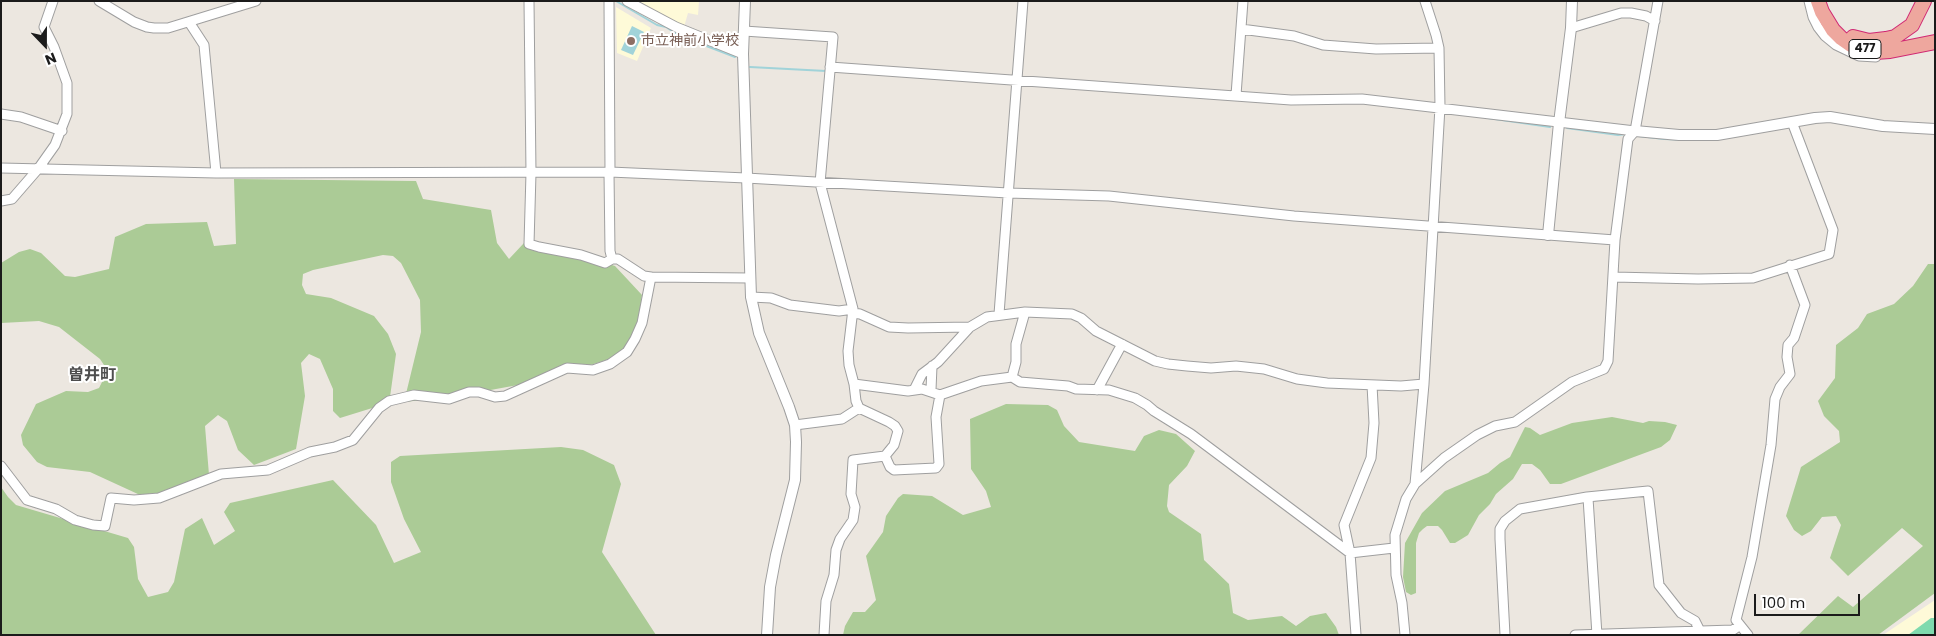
<!DOCTYPE html>
<html>
<head>
<meta charset="utf-8">
<style>
	body { margin:0 }
	#map { position:relative; width:1936px; height:636px; overflow:hidden; background:#ece7e0; font-family:Poppins,sans-serif }
	canvas { display:block }
	.frame { position:absolute; inset:0; border:2px solid #1b1b1b; pointer-events:none }
	.north { position:absolute; left:20px; top:20px; width:50px; height:50px; -webkit-text-stroke:4px #fff; paint-order:stroke; rotate:158deg; font-size:14px; font-weight:700; line-height:20px; text-align:center; color:#1b1b1b }
	.north::after { content:''; display:block; margin:auto; width:18px; height:22px; background:#1b1b1b; clip-path:polygon(50% 0,100% 100%,50% 72%,0 100%) }
	.scale { position:absolute; left:1754px; top:594px; width:106px; height:22px; box-sizing:border-box; border:2px solid #1b1b1b; border-top:0; padding-left:6px; font-size:15px; line-height:18px; white-space:nowrap; color:#1b1b1b; -webkit-text-stroke:4px #fff; paint-order:stroke }
</style>
</head>
<body>
<div id="map">
<canvas width="1936" height="636"></canvas>
<div class="frame"></div>
<div class="north">N</div>
<div class="scale">100 m</div>
</div>
<script>
const ctx = document.querySelector('canvas').getContext('2d');
ctx.lineJoin = 'round';
function paint(path, color) {
  ctx.fillStyle = color;
  ctx.fill(path, 'evenodd');
}
function poly(rows) {
  const path = new Path2D();
  for (const r of rows) {
    path.moveTo(r[0], r[1]);
    for (let i = 2; i < r.length; i += 2) path.lineTo(r[i], r[i + 1]);
  }
  return path;
}
function trace(path, color, width, dash) {
  ctx.strokeStyle = color;
  ctx.lineWidth = width;
  ctx.lineCap = dash ? 'butt' : 'round';
  ctx.setLineDash(dash || []);
  ctx.stroke(path);
}
function drawText(font, color, halo, rows, align = 'center') {
  ctx.font = font + ' Poppins,"Noto Sans JP",sans-serif';
  ctx.lineWidth = 4;
  ctx.setLineDash([]);
  ctx.textBaseline = 'middle';
  ctx.strokeStyle = halo;
  ctx.fillStyle = color;
  for (const [text, x, y, turn = 0] of rows) {
    ctx.save();
    ctx.translate(x, y);
    ctx.rotate((+turn || 0) * Math.PI / 180);
    ctx.textAlign = isNaN(turn) ? turn : align;
    if (halo) ctx.strokeText(text, 0, 0);
    ctx.fillText(text, 0, 0);
    ctx.restore();
  }
}
paint(poly([
	[635,1,699,1,698,15,688,13,684,27],
	[616,7,651,28,637,61,617,53],
	[1935,600,1935,635,1883,635]
]), '#fefad8');
paint(poly([
	[234,179,416,181,423,199,491,210,497,243,509,259,524,243,582,255,615,266,642,295,636,338,622,355,540,381,452,397,404,402,421,332,420,300,401,263,393,256,383,255,313,270,303,274,302,285,306,294,331,298,374,316,388,334,396,354,390,397,382,405,340,418,333,411,333,389,320,359,309,354,301,363,305,396,296,449,254,465,238,450,227,421,218,415,205,426,209,475,183,490,140,495,90,472,47,467,37,462,23,445,21,435,36,404,66,391,88,392,99,388,104,378,106,368,100,359,59,327,39,321,1,323,1,263,19,252,30,249,41,253,65,276,75,277,109,269,115,237,146,224,207,222,214,246,236,244],
	[1928,264,1935,264,1935,593,1878,635,1798,635,1838,596,1853,607,1923,546,1902,528,1848,576,1830,558,1841,525,1836,516,1822,517,1811,531,1802,536,1794,530,1786,516,1801,467,1840,442,1839,431,1824,416,1818,401,1835,378,1836,345,1858,328,1867,314,1894,304,1913,286],
	[1006,404,1048,405,1057,410,1064,426,1079,442,1135,451,1144,436,1159,430,1176,434,1195,451,1187,466,1169,485,1167,506,1169,512,1201,534,1204,560,1229,584,1233,613,1248,620,1282,616,1296,626,1310,616,1326,613,1336,627,1339,635,843,635,845,626,853,612,865,612,876,600,866,556,883,532,886,516,898,498,903,494,932,496,963,515,991,507,986,491,971,469,970,419],
	[1612,417,1643,423,1649,421,1665,422,1677,425,1670,440,1661,447,1561,484,1550,484,1540,470,1532,464,1522,464,1513,479,1496,494,1490,504,1479,515,1468,535,1455,543,1450,543,1442,530,1438,526,1427,526,1423,529,1419,533,1416,543,1416,593,1411,595,1406,592,1403,577,1405,543,1422,513,1445,491,1488,473,1500,463,1510,457,1525,427,1530,428,1540,435,1572,423],
	[561,447,583,450,614,465,621,484,602,552,656,635,1,635,1,487,8,497,16,505,128,538,134,547,138,579,148,597,168,592,174,582,185,529,202,518,214,545,235,531,224,512,230,503,333,480,376,525,394,563,421,552,404,519,391,482,391,462,400,456]
]), '#abcb96');
paint(poly([
	[1931,618,1935,618,1935,635,1908,635]
]), '#7fdaae');
paint(poly([
	[632,26,644,32,633,55,621,50]
]), '#a1d3d9');
trace(poly([
	[616,1,657,25,666,27,678,35,735,57],
	[750,67,826,71],
	[1488,118,1550,127],
	[1567,128,1618,135,1626,134],
	[1639,136,1664,139,1696,140]
]), '#a1d3d9', 2);
const minor = poly([
	[99,1,134,22,147,27,154,28,168,28,256,1],
	[529,1,531,173,529,244,539,247,581,255,605,263,612,259,618,259,644,276,651,277,750,278],
	[609,1,610,172],
	[627,1,676,27,743,54],
	[1809,1,1813,17,1818,27,1825,36,1836,45,1859,56,1876,57],
	[189,22,204,45,216,173],
	[1571,28,1621,13,1631,13,1646,16,1655,21],
	[1241,29,1294,36,1323,45,1376,49,1439,48],
	[744,31,833,37,820,183,853,309,848,351,849,365,854,384,856,401,859,408,889,422,895,426,898,431,894,445,885,456,853,460,851,494,855,507,853,520,840,539,836,550,834,575,826,601,824,635],
	[830,67,1291,100,1362,99,1635,131],
	[1236,95,1243,1],
	[1,114,21,117,62,131],
	[1,168,216,173,610,172,746,178,1008,193,1109,196,1294,216,1615,240],
	[609,173,610,251,612,259],
	[1,201,12,199,38,169,55,145,67,114,67,83,54,47,44,27,53,1],
	[1614,277,1698,279,1753,278,1829,254,1833,230,1792,122],
	[751,297,771,298,790,305,839,311,853,309],
	[853,313,860,314,889,327,908,328,970,327,987,317,1025,312,1072,314,1081,318,1096,331,1155,361,1168,364,1187,366,1211,368,1236,366,1264,369,1297,379,1327,383,1401,386,1424,384],
	[999,314,1023,1],
	[1012,377,1016,362,1016,344,1025,312],
	[854,384,908,391,922,389,940,395,981,381,1012,377,1020,382,1068,386,1076,389,1109,390,1135,398,1147,405,1154,411,1191,434,1350,553,1394,548],
	[914,390,922,374,938,362,970,327],
	[931,390,932,366],
	[1097,390,1122,344],
	[795,425,842,419,859,408],
	[885,456,890,467,894,470,936,468,939,464,936,417,940,395],
	[1,466,27,500,56,509,75,520,93,525,105,526,111,498,134,500,159,498,221,474,268,470,310,452,335,447,353,440,379,408,389,401,414,395,449,399,469,392,479,392,495,397,505,396,567,368,593,370,610,364,627,352,635,339,642,323,651,277],
	[1415,484,1424,384,1440,107,1439,48,1436,35,1425,1],
	[1588,498,1597,635],
	[1356,635,1350,553,1344,525,1371,458,1374,423,1372,385],
	[1405,635,1402,603,1396,575,1395,535,1406,499,1415,484,1444,458,1477,435,1495,426,1515,422,1572,382,1604,369,1608,361,1615,240,1628,139,1635,131,1658,1],
	[1505,635,1500,539,1500,529,1505,521,1520,509,1587,497,1648,491,1659,585,1681,613,1695,621,1700,631],
	[1575,635,1733,630,1740,625],
	[1748,635,1736,620,1752,557,1771,445,1775,399,1780,387,1790,374,1787,357,1788,345,1794,338,1805,305,1790,265]
]);
const tertiary = poly([
	[745,1,743,54,751,297,759,333,789,407,795,425,796,442,795,480,776,555,770,587,767,635],
	[1635,131,1679,135,1717,135,1815,118,1830,117,1883,126,1935,129],
	[1548,235,1559,123,1571,28,1572,1]
]);
const trunk = poly([
	[1818,1,1822,12,1833,30,1841,38,1851,45,1875,52,1890,51,1935,42],
	[1853,37,1869,41,1886,39,1895,37,1912,25,1924,1]
]);
trace(minor, '#9f9f9f', 11);
trace(tertiary, '#9f9f9f', 12);
trace(trunk, '#d02873', 16);
trace(minor, '#fff', 9);
trace(tertiary, '#fff', 10);
trace(trunk, '#eea79e', 14);
for (const [x, y, r, color] of [
	[631,41,5,"#8d6e63"]
]) {
  const dot = new Path2D();
  dot.arc(x, y, r, 0, 2 * Math.PI);
  ctx.fillStyle = color;
  ctx.fill(dot);
  trace(dot, '#fff', 2);
}
for (const [x, y, w] of [
	[1865,49,32]
]) {
  const box = new Path2D();
  box.roundRect(x - w / 2, y - 9.5, w, 19, 4);
  ctx.fillStyle = '#fff';
  ctx.fill(box);
  trace(box, '#1b1b1b', 1);
}
drawText('bold 12px', '#1b1b1b', null, [
	["477",1865,49]
]);
drawText('14px', '#785e54', '#fff', [
	["市立神前小学校",641,41]
], 'left');
drawText('bold 16px', '#4e4e4e', '#fff', [
	["曽井町",92,376]
]);
</script>
</body>
</html>
